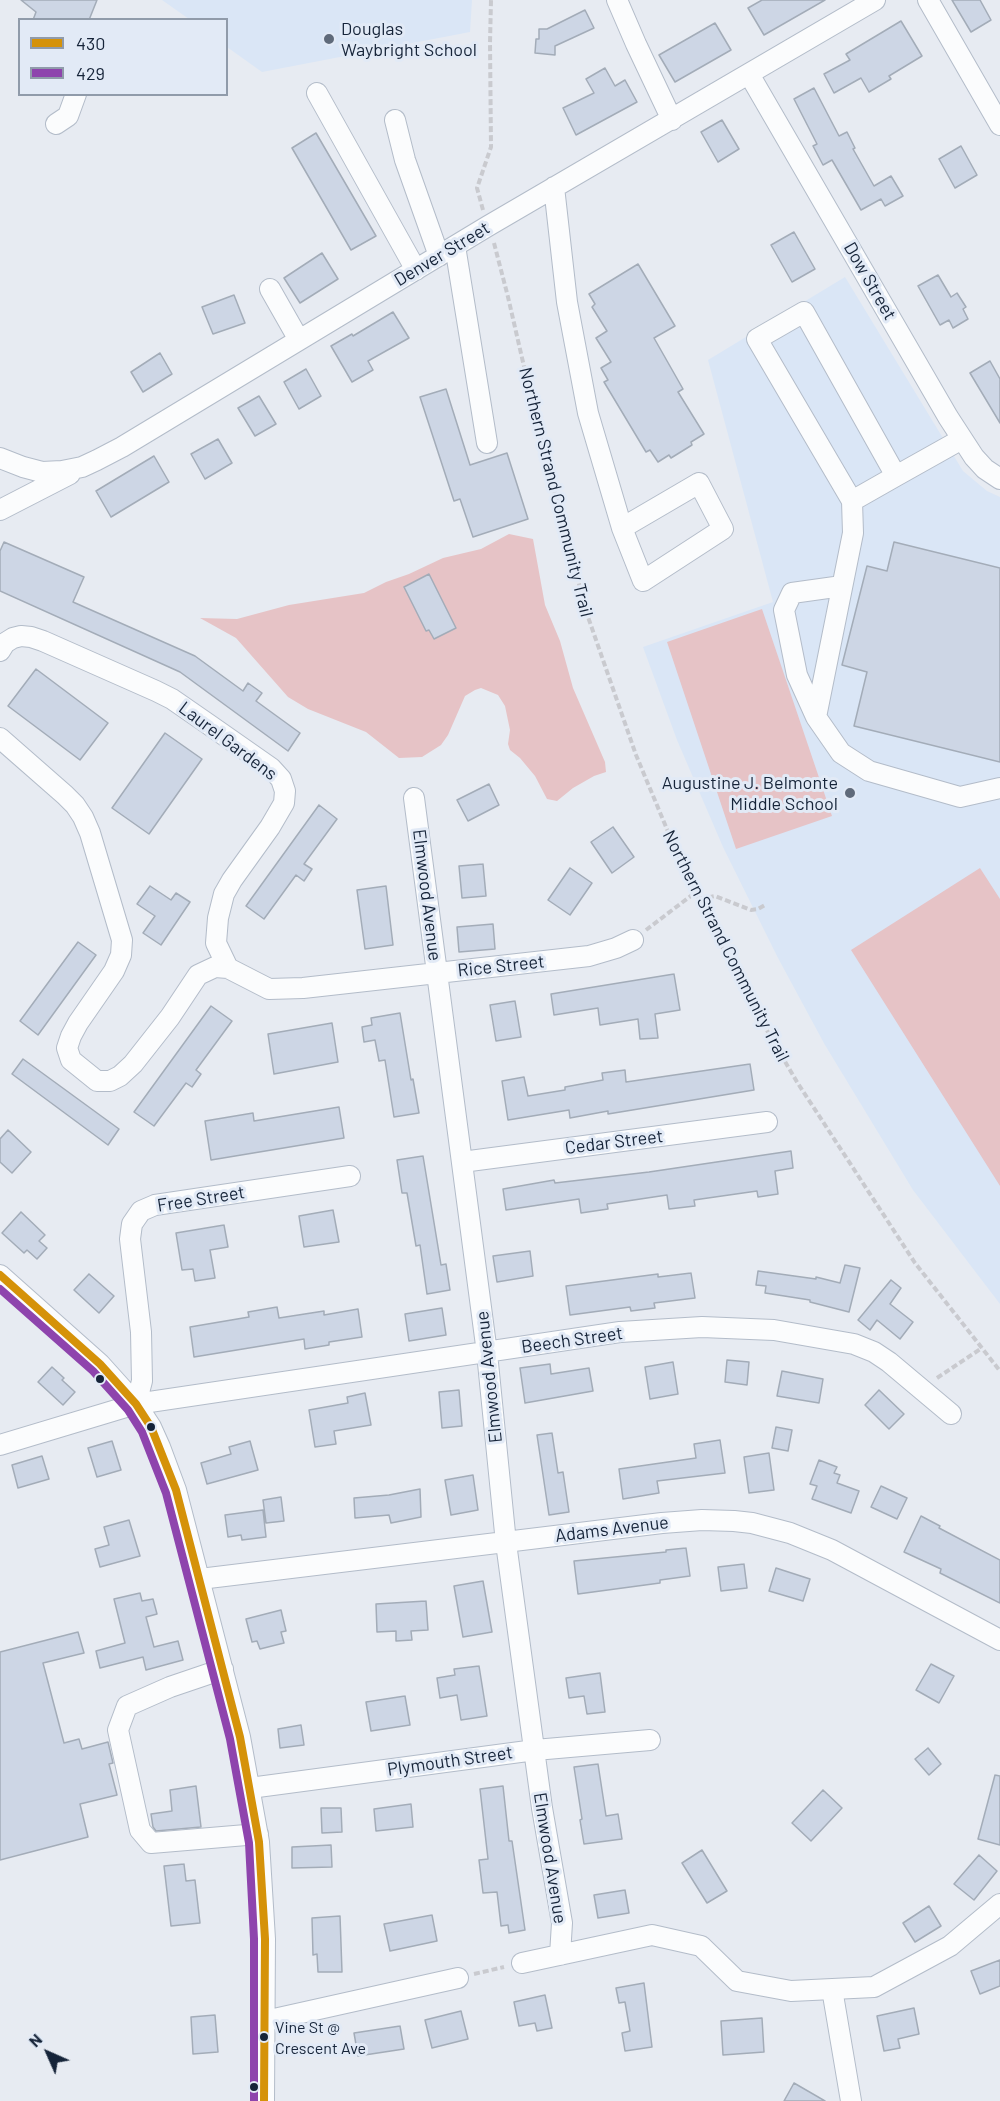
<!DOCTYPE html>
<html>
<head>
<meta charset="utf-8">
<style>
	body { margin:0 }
	#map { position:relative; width:1000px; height:2101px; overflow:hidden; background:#e7ebf2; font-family:Barlow,sans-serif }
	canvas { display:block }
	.legend { position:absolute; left:18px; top:18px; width:210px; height:78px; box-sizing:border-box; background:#e2eaf6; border:2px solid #909baa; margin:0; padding:8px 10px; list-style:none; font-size:18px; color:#162439 }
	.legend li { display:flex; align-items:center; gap:12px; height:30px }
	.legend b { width:30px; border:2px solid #909baa }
	.north { position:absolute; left:18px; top:2023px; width:60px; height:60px; -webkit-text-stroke:4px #e2eaf6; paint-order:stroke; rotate:315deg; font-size:16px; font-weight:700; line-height:24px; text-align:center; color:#162439 }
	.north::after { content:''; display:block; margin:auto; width:21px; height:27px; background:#162439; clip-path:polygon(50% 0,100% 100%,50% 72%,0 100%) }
</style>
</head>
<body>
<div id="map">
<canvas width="1000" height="2101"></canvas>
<ul class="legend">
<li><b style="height:8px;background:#d59209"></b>430</li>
<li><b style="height:8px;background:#8e44ad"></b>429</li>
</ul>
<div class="north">N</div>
</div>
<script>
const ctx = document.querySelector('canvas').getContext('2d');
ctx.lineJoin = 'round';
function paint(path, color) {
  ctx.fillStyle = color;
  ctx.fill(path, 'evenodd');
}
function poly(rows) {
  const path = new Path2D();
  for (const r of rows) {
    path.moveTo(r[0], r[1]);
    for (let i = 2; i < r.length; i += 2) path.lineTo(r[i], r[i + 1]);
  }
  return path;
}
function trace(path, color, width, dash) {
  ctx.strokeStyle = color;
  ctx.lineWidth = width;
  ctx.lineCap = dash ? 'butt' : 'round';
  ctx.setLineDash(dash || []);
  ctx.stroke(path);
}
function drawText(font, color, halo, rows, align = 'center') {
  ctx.font = font + ' Barlow,sans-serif';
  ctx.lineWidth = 6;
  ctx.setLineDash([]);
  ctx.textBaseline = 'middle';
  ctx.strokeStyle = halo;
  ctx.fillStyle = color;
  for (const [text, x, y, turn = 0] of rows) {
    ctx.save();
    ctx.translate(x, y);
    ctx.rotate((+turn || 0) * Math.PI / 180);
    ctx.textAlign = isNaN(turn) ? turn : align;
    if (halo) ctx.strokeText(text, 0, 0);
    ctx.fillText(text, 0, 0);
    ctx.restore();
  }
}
paint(poly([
	[162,0,472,0,470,32,262,72,227,47,226,20,189,19],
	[845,277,963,471,987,491,1000,497,1000,1304,913,1190,825,1045,778,958,723,847,677,740,643,647,773,602,708,360]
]), '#dae6f6');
paint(poly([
	[509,534,533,539,545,605,560,641,573,688,605,762,606,772,594,776,573,788,557,801,547,799,535,776,520,758,510,750,508,744,510,730,505,706,498,695,481,688,475,690,465,696,448,735,441,745,422,757,399,758,366,732,308,709,288,697,236,638,200,618,237,619,289,605,364,593,386,582,409,574,443,558,481,549],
	[762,609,832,816,736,849,667,642],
	[980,868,1000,899,1000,1186,851,950]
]), '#e6c3c6');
const building = poly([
	[21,0,97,0,89,20,33,20,36,12,21,0],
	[762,0,825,0,764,35,748,8,762,0],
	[952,0,980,0,991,20,971,32,952,0],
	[585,10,594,28,555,46,555,55,535,53,536,39,539,39,539,29,547,29,585,10],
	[901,21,922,56,889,76,891,79,869,92,861,78,834,93,824,74,850,60,846,54,901,21],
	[715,23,731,50,675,82,659,55,715,23],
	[605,68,615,86,625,80,637,102,576,135,563,108,594,93,586,79,605,68],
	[814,88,839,136,847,132,855,148,853,149,874,186,891,176,903,196,885,206,881,199,861,210,832,160,823,165,813,146,817,144,794,99,814,88],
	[722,120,739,149,718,162,701,132,722,120],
	[316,133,376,236,351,250,292,148,316,133],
	[961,146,977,175,955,188,939,159,961,146],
	[794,232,815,269,792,282,771,245,794,232],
	[322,253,338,279,300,303,284,278,322,253],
	[638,264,675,326,654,338,683,389,678,392,704,434,691,442,692,445,671,458,669,455,658,462,650,450,646,452,604,382,608,380,601,368,611,362,596,338,607,331,592,307,595,304,589,294,638,264],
	[938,275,951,297,957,293,966,307,963,309,968,319,953,328,949,320,940,325,918,286,938,275],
	[234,295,245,323,213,334,202,307,234,295],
	[393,312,409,338,368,361,373,370,352,382,331,346,352,334,353,336,393,312],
	[160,353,172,374,143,392,131,372,160,353],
	[990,361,1000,379,1000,423,970,373,990,361],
	[306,369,321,396,299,409,284,382,306,369],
	[446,389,470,465,507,453,528,519,473,537,460,499,454,501,420,397,446,389],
	[259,396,276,424,255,436,238,408,259,396],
	[218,439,232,463,205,479,191,454,218,439],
	[154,456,169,482,111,517,96,491,154,456],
	[4,542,84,577,73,602,195,656,243,691,248,683,262,693,256,701,300,733,288,751,180,672,0,591,0,551,4,542],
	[894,542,1000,568,1000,762,854,726,867,672,842,665,867,566,887,571,894,542],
	[429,574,456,628,434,639,429,630,426,631,404,587,429,574],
	[36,669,108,723,80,760,8,706,36,669],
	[165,733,202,759,149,834,112,808,165,733],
	[489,784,499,805,468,821,457,800,489,784],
	[319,805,337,819,304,864,312,869,304,881,296,875,264,919,246,906,319,805],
	[613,827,634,857,612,873,591,842,613,827],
	[483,864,486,896,462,898,459,866,483,864],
	[570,868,592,883,570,915,548,900,570,868],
	[150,886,171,900,176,893,190,902,161,945,143,933,155,916,137,904,150,886],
	[386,886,393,945,365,949,357,890,386,886],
	[493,924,495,949,459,952,457,927,493,924],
	[78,942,96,955,38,1035,20,1021,78,942],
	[674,974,680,1010,655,1014,658,1038,640,1039,638,1019,600,1025,598,1008,554,1015,551,994,674,974],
	[515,1001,521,1037,496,1041,490,1005,515,1001],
	[211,1006,232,1021,196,1070,201,1074,192,1087,186,1083,154,1126,134,1112,211,1006],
	[400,1013,411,1080,413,1079,419,1113,394,1117,385,1060,379,1061,375,1040,364,1042,362,1027,372,1025,371,1018,400,1013],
	[332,1023,338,1062,274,1074,268,1034,332,1023],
	[23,1059,119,1129,108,1145,12,1074,23,1059],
	[750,1064,754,1090,608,1114,608,1111,570,1118,569,1110,508,1120,502,1081,524,1077,528,1096,565,1090,565,1087,603,1080,602,1073,625,1070,626,1082,750,1064],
	[339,1107,344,1138,211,1160,205,1121,253,1113,254,1121,339,1107],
	[8,1130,31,1152,12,1173,0,1162,0,1139,8,1130],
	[791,1151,793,1168,775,1171,778,1194,758,1197,757,1191,694,1200,695,1206,669,1209,667,1195,607,1204,608,1209,581,1213,579,1199,506,1210,503,1189,554,1180,555,1183,649,1172,791,1151],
	[423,1156,441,1265,446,1264,450,1290,427,1294,420,1245,416,1246,407,1193,402,1193,397,1160,423,1156],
	[333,1210,339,1242,304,1247,299,1216,333,1210],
	[21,1212,45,1235,39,1241,47,1248,37,1259,27,1250,24,1253,2,1233,21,1212],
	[224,1225,228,1247,210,1250,215,1278,195,1281,193,1269,182,1270,176,1233,224,1225],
	[530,1251,533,1276,497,1282,493,1256,530,1251],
	[845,1265,860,1268,849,1312,810,1302,810,1300,765,1293,766,1286,756,1285,758,1271,816,1279,816,1277,840,1283,845,1265],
	[691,1273,695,1298,654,1303,655,1308,631,1311,630,1307,570,1315,566,1286,658,1274,658,1277,691,1273],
	[89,1274,114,1296,99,1313,74,1290,89,1274],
	[891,1280,901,1288,890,1304,913,1322,900,1339,877,1320,870,1330,858,1320,891,1280],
	[277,1307,279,1318,324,1311,324,1315,358,1309,362,1337,329,1342,329,1345,305,1349,304,1339,194,1357,190,1327,249,1317,248,1312,277,1307],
	[442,1308,446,1335,409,1341,405,1314,442,1308],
	[727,1360,749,1362,747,1385,725,1382,727,1360],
	[673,1362,678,1394,650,1399,645,1367,673,1362],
	[550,1364,551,1374,589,1368,593,1391,525,1403,520,1368,550,1364],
	[52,1367,64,1378,62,1380,75,1392,63,1405,38,1382,52,1367],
	[782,1371,823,1379,819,1403,777,1396,782,1371],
	[459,1390,462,1426,442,1428,439,1392,459,1390],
	[879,1390,904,1414,889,1429,865,1405,879,1390],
	[365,1393,371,1425,334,1431,336,1444,315,1447,309,1410,348,1403,347,1397,365,1393],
	[776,1427,792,1430,788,1451,772,1448,776,1427],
	[552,1433,558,1473,563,1472,569,1512,549,1515,537,1435,552,1433],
	[720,1440,725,1473,657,1481,659,1493,623,1499,619,1469,696,1458,694,1444,720,1440],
	[112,1441,121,1470,97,1477,88,1448,112,1441],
	[250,1441,258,1470,207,1484,201,1463,231,1454,229,1447,250,1441],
	[769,1453,774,1490,749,1493,744,1457,769,1453],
	[42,1456,49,1479,18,1488,12,1465,42,1456],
	[819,1460,837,1467,834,1473,840,1475,837,1483,859,1491,851,1513,812,1499,817,1486,810,1484,819,1460],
	[473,1475,478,1510,451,1515,445,1480,473,1475],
	[881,1486,907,1498,897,1519,871,1507,881,1486],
	[420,1489,421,1517,391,1523,389,1515,355,1518,354,1498,389,1495,420,1489],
	[281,1497,284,1521,266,1523,263,1500,281,1497],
	[263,1510,266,1537,242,1540,241,1535,228,1537,225,1515,263,1510],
	[921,1516,940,1526,939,1528,1000,1560,1000,1603,940,1573,941,1569,904,1552,921,1516],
	[129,1520,140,1556,100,1567,95,1549,109,1545,104,1527,129,1520],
	[686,1548,690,1576,660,1580,660,1583,578,1594,574,1561,666,1552,666,1550,686,1548],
	[744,1564,747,1588,721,1591,718,1567,744,1564],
	[776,1568,810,1579,803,1601,769,1591,776,1568],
	[483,1581,492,1632,463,1637,454,1586,483,1581],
	[140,1593,142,1601,153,1599,157,1614,146,1617,154,1647,178,1641,183,1660,146,1670,143,1657,100,1668,96,1651,125,1643,114,1599,140,1593],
	[426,1601,428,1630,411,1631,412,1640,396,1641,396,1631,377,1632,376,1604,426,1601],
	[281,1610,286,1631,281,1632,284,1643,260,1649,257,1641,252,1642,246,1619,281,1610],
	[78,1632,84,1653,43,1663,64,1743,79,1739,82,1749,108,1742,113,1763,109,1764,117,1795,80,1804,88,1837,0,1860,0,1652,78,1632],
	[931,1664,954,1676,939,1703,916,1690,931,1664],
	[479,1666,487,1716,461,1720,457,1695,440,1698,437,1678,455,1675,454,1669,479,1666],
	[600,1673,605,1712,587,1714,584,1696,569,1698,566,1678,600,1673],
	[405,1696,410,1725,371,1731,366,1702,405,1696],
	[301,1725,304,1745,280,1748,278,1729,301,1725],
	[928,1748,941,1764,929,1775,915,1759,928,1748],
	[598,1764,606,1816,618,1814,622,1839,584,1844,580,1820,582,1819,574,1767,598,1764],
	[995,1775,1000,1776,1000,1845,978,1839,995,1775],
	[196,1786,201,1827,156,1831,153,1827,151,1814,172,1811,170,1790,196,1786],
	[503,1786,509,1841,512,1841,525,1930,509,1933,508,1925,501,1926,497,1892,483,1893,479,1860,488,1859,480,1789,503,1786],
	[823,1790,842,1808,811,1841,792,1823,823,1790],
	[411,1804,413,1827,376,1831,374,1809,411,1804],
	[321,1808,341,1808,342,1832,322,1833,321,1808],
	[331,1845,332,1867,292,1868,292,1847,331,1845],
	[702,1850,727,1891,707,1903,682,1863,702,1850],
	[979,1855,997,1871,974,1900,954,1884,979,1855],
	[184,1864,186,1881,195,1880,200,1923,171,1926,164,1866,184,1864],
	[625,1890,629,1913,598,1918,594,1895,625,1890],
	[929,1906,941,1926,915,1942,903,1923,929,1906],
	[432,1915,437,1941,390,1951,384,1924,432,1915],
	[340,1916,342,1972,318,1972,317,1954,313,1955,312,1918,340,1916],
	[1000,1960,1000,1986,980,1994,971,1971,1000,1960],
	[644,1983,652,2047,625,2051,622,2033,630,2031,625,2002,619,2003,616,1988,644,1983],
	[545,1995,552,2028,537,2031,535,2023,519,2026,514,2002,545,1995],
	[914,2008,919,2034,898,2039,900,2048,884,2051,877,2016,914,2008],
	[461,2011,468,2039,432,2048,425,2020,461,2011],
	[215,2015,218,2052,193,2054,191,2017,215,2015],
	[762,2018,764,2052,723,2055,721,2021,762,2018],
	[400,2026,404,2049,358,2056,354,2033,400,2026],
	[794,2083,825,2101,784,2101,794,2083]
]);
paint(building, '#cdd6e5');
trace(building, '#a3acb8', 1.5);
const minor = poly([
	[617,0,636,44,672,120],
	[928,0,1000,125],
	[749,74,948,417,974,457,985,469,1000,479],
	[317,93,416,270],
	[395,120,405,160,439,256],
	[56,124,68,116,76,94],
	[554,187,567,302,588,413,622,528,643,581,723,529,699,483,622,528],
	[455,246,487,443],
	[270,289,299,340],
	[0,458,23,467,42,472,62,471,82,467,97,460,122,447,488,226,875,0],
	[896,476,804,312,757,339,852,501,896,476,962,439],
	[852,501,853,533,816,717,841,753,869,771,960,797,1000,788],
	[0,510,70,474],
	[0,651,5,643,13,638,21,636,31,637,43,641,156,691,172,699,211,726,271,768,281,779,285,791,284,803,270,827,232,880,224,894,218,918,216,943,228,968,269,989,303,988,589,956,616,948,633,940],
	[816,717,797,675,784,610,792,593,842,586],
	[0,738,65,795,75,805,83,817,90,833,122,940,121,955,114,971,78,1023,71,1036,67,1048,71,1060,97,1081,110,1081,120,1076,133,1064,170,1017,198,975,215,967,228,968],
	[414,798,487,1353,506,1543,542,1808,562,1923,560,1955],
	[462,1162,767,1122],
	[0,1275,100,1364,136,1404,151,1427,160,1447,176,1490,240,1737,259,1842,265,1939,264,2101],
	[136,1404,142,1381,141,1332,130,1239,132,1224,141,1211,155,1205,350,1176],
	[0,1445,136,1404,620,1332,702,1327,774,1330,854,1344,874,1352,889,1362,951,1414],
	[200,1579,662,1523,702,1520,734,1521,752,1523,790,1533,832,1550,1000,1640],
	[223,1669,170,1687,127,1706,118,1730,140,1830,151,1843,258,1834],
	[250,1788,535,1750,650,1740],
	[522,1963,652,1935,701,1946,737,1981,791,1991,874,1987,950,1946,1000,1904],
	[832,1989,851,2101],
	[265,2021,458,1978]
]);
trace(minor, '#b3bcc9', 22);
trace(poly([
	[483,210,477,188,491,147,490,43,491,0],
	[494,243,508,297,543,449,587,614,636,755,674,846,720,943,770,1036,797,1082,915,1263,1000,1371],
	[699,899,715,896,751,910,758,909,765,905],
	[646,930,696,892],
	[937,1378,982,1348],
	[474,1974,504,1967]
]), '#c9cacf', 4, [6, 3]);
trace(minor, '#fbfcfd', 20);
trace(poly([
	[0,1275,100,1364,136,1404,151,1427,176,1490,240,1737,259,1842,265,1939,264,2101]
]), '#d59209', 8);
trace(poly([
	[0,1289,93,1371,128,1410,142,1432,166,1493,230,1739,249,1843,254,1939,254,2101]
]), '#8e44ad', 8);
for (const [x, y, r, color] of [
	[329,39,6,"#5f6a7a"],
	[850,793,6,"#5f6a7a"],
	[100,1379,5,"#162439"],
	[151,1427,5,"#162439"],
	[264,2037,5,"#162439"],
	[254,2087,5,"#162439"]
]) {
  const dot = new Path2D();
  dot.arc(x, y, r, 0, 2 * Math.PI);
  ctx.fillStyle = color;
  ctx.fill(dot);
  trace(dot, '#e2eaf6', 2);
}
drawText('16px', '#162439', '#e2eaf6', [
	["Vine St @",275,2028],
	["Crescent Ave",275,2049]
], 'left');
drawText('18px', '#162439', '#e2eaf6', [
	["Douglas",341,29],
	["Waybright School",341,50],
	["Augustine J. Belmonte",838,783,"right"],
	["Middle School",838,804,"right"]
], 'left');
drawText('18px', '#162439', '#e2eaf6', [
	["Denver Street",442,254,-31],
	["Dow Street",870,281,60],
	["Northern Strand Community Trail",556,492,76],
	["Laurel Gardens",228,741,37],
	["Elmwood Avenue",427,895,83],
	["Northern Strand Community Trail",726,946,63],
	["Rice Street",501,966,-6],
	["Cedar Street",614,1142,-7],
	["Free Street",201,1199,-9],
	["Beech Street",572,1340,-8],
	["Elmwood Avenue",489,1377,-96],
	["Adams Avenue",612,1529,-7],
	["Plymouth Street",450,1761,-8],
	["Elmwood Avenue",550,1858,81]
]);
</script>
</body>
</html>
